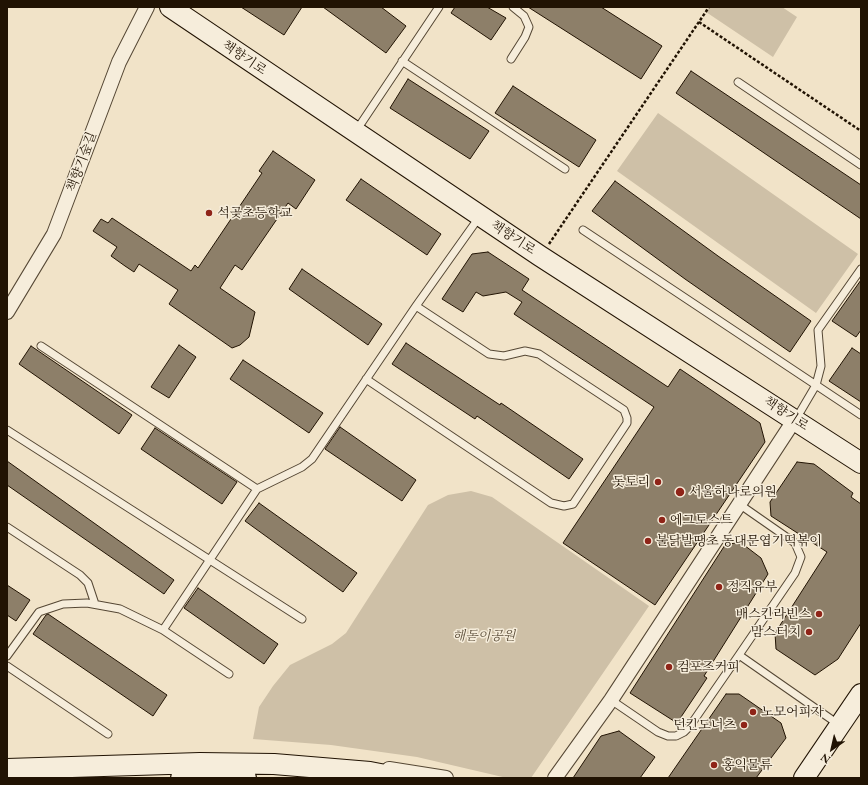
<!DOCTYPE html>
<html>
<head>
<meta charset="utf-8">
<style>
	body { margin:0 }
	#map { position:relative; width:868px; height:785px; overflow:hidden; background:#f1e3c8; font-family:"EB Garamond",serif }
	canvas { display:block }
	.frame { position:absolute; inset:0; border:8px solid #211303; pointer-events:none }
	.north { position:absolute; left:812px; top:729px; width:40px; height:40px; -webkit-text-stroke:3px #f6eddb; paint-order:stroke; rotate:214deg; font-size:11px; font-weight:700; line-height:16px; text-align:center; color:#211303 }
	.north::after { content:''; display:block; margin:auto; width:14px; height:18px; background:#211303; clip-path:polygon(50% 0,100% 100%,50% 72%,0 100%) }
</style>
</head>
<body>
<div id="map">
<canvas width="868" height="785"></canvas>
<div class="frame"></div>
<div class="north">N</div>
</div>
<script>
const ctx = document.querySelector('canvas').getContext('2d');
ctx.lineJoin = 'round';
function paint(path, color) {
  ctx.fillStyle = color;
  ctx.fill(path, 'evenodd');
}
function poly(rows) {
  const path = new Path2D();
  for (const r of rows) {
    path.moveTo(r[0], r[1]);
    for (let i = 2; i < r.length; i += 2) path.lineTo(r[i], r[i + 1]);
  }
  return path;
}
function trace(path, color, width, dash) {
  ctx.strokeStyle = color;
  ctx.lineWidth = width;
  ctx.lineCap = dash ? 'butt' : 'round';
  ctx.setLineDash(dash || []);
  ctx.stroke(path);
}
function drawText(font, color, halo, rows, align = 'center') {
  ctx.font = font + ' "EB Garamond","Noto Serif KR",serif';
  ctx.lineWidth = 3;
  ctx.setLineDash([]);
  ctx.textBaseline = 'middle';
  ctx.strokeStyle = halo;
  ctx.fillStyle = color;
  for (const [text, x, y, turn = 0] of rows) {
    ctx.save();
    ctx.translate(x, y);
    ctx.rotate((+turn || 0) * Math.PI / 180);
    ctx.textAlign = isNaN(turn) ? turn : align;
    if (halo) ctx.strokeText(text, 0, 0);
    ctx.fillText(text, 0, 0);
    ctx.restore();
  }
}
paint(poly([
	[709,7,782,7,797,17,773,57,706,12],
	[658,113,858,254,816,313,617,171],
	[471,491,492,497,649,606,531,778,507,778,417,757,331,745,253,739,259,707,273,686,290,665,332,644,346,633,428,505,448,495]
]), '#cec0a7');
const building = poly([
	[241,7,302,7,284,35,241,7],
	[323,7,381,7,406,26,386,53,323,7],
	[455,7,487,7,506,18,491,40,451,13,455,7],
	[528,7,601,7,662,46,641,79,528,7],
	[691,71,861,185,861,219,676,93,691,71],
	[408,79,489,131,470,159,390,108,408,79],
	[513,86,596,140,579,167,495,113,513,86],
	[273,151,315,180,296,209,288,203,242,270,235,265,220,288,255,312,249,337,240,345,232,348,169,304,178,290,139,264,134,272,125,266,111,256,117,247,93,231,101,219,108,223,112,218,191,271,195,265,198,268,262,173,259,171,273,151],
	[361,179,441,234,427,255,346,200,361,179],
	[615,181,718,256,811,321,790,352,685,279,592,211,615,181],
	[488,252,529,279,522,290,668,387,680,369,760,423,765,442,655,605,563,543,654,407,514,314,522,302,506,292,483,296,476,292,463,312,442,299,472,254,488,252],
	[302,269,382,324,368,345,289,289,302,269],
	[861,280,861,330,856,337,832,321,861,280],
	[406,343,500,405,501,403,583,459,569,479,477,416,475,419,392,364,406,343],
	[179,345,196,357,169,398,151,387,179,345],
	[31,346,132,415,119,434,19,364,31,346],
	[852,348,861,354,861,402,829,381,852,348],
	[243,360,323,413,309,433,230,379,243,360],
	[340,427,416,480,402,501,325,449,340,427],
	[155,428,237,482,222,504,141,449,155,428],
	[7,461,174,580,164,594,7,485,7,461],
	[797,462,814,464,853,493,851,497,861,504,861,623,838,659,815,675,776,649,775,633,827,552,771,516,770,502,797,462],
	[259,503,357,573,343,592,245,521,259,503],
	[740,542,761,558,768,574,704,676,707,678,677,723,630,693,725,545,740,542],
	[7,585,30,600,16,621,7,615,7,585],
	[198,588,278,644,264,664,184,608,198,588],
	[48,614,167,695,153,716,33,634,46,615,48,614],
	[726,694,739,694,781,723,786,738,756,778,668,778,726,694],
	[619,731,655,757,640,778,573,778,601,736,619,731]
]);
paint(building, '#8d7f69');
trace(building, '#211303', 1);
const lane = poly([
	[511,59,525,37,529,27,524,16,513,7],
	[402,61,565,169],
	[738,82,861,165],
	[356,131,439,7],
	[583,230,861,415],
	[41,346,257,489],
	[366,379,551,503,564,506,573,504,627,423,627,418,624,410,539,354,525,351,504,356,489,354,416,306],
	[796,419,816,385,821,366,818,330,861,269],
	[7,430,302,619],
	[739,504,795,543,801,557,795,573,739,655,838,724],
	[7,527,80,575,88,583,95,604],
	[163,630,229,674],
	[7,656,39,612,63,604,87,603,120,609,163,630,257,489,302,467,312,459,416,306,480,216],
	[7,666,108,734],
	[611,700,658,732,668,736,676,736,684,732,690,726,739,655]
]);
const street = poly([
	[7,312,54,234,119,62,147,7],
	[389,769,446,778],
	[555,778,611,700,795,419]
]);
const secondary = poly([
	[170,7,540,256,861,463],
	[7,769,200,763,274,764,370,772,401,778],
	[181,778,246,778],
	[804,778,861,694]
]);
trace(lane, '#554734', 9);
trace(street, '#554734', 16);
trace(secondary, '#211303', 22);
trace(poly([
	[699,22,861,131],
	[549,244,709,7]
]), '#211303', 2.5, [3, 2]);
trace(lane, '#f6eddb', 7);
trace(street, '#f6eddb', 14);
trace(secondary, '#f6eddb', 20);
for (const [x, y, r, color] of [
	[209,213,4,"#8f2418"],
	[658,482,4,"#8f2418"],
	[680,492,5,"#8f2418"],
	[662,520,4,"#8f2418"],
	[648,541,4,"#8f2418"],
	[719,587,4,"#8f2418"],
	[819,614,4,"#8f2418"],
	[809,632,4,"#8f2418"],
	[669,667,4,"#8f2418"],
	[753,712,4,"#8f2418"],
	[744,725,4,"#8f2418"],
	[714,765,4,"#8f2418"]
]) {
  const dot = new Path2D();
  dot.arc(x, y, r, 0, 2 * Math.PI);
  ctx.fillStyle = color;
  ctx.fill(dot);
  trace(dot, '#f6eddb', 1.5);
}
drawText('13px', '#211303', '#f6eddb', [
	["책향기로",244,58,34],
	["책향기숲길",82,162,-70],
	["책향기로",513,238,33],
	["책향기로",786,414,33]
]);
drawText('13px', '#211303', '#f6eddb', [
	["석곶초등학교",217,213],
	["돗토리",650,482,"right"],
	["서울하나로의원",689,492],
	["에그토스트",670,520],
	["불닭발땡초 동대문엽기떡볶이",656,541],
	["정직유부",727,587],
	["배스킨라빈스",811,614,"right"],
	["맘스터치",801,632,"right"],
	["컴포즈커피",677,667],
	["노모어피자",761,712],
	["던킨도너츠",736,725,"right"],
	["홍익물류",722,765]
], 'left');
drawText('italic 13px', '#5e503c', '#f6eddb', [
	["해돋이공원",484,636]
]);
</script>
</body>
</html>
